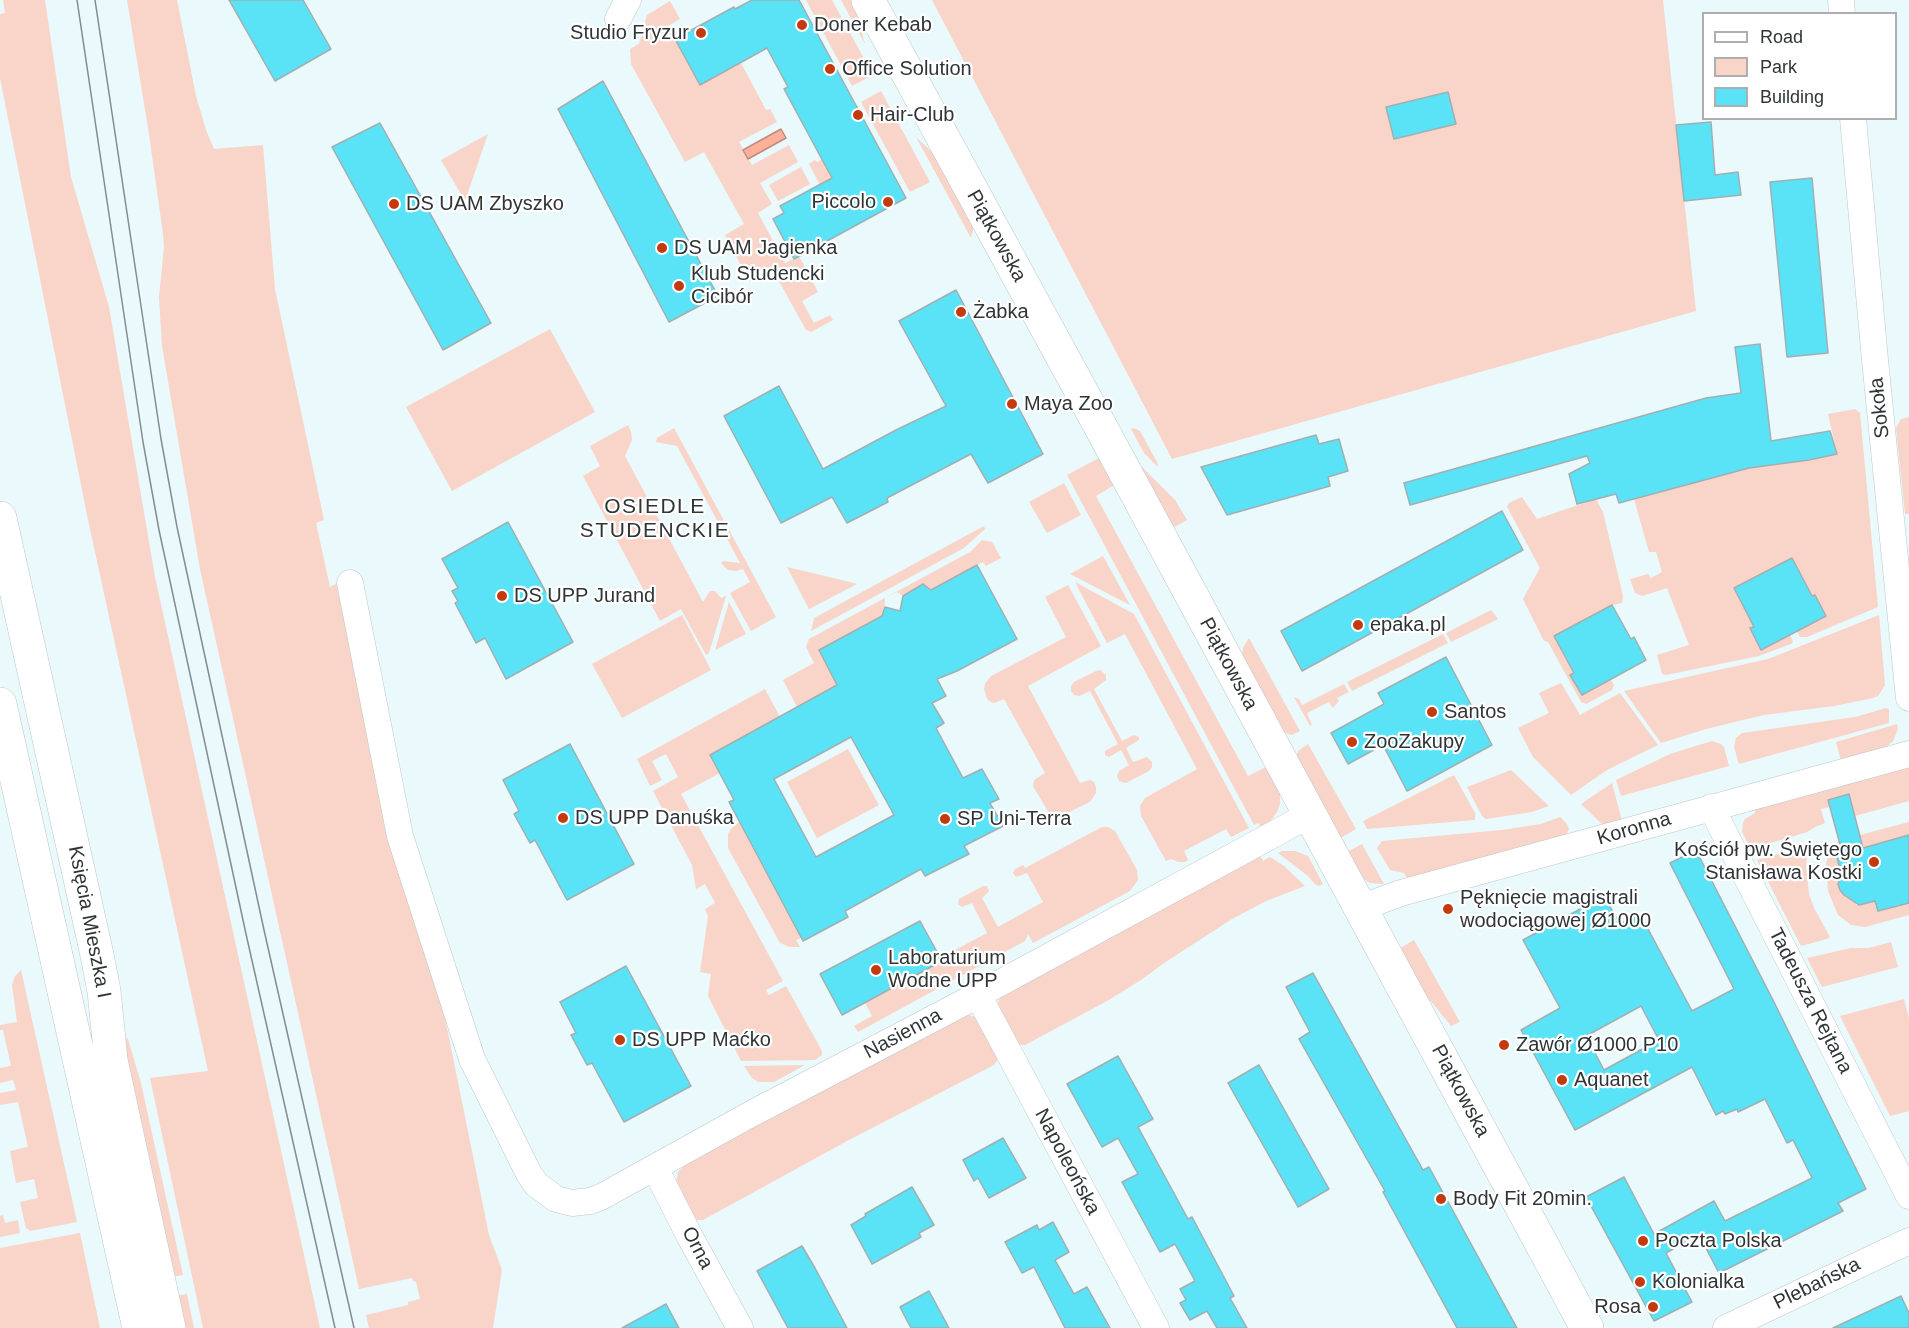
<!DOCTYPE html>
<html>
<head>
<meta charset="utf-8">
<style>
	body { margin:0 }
	#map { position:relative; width:1909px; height:1328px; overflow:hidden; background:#eaf9fb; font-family:Helvetica,sans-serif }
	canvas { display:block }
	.legend { position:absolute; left:1702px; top:12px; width:195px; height:108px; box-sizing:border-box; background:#fff; border:2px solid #acaeaf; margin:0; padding:8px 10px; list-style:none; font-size:18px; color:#2f3536 }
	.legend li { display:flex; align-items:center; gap:12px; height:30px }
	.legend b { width:30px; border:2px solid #acaeaf }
</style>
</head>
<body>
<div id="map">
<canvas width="1909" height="1328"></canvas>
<ul class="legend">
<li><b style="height:8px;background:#fff"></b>Road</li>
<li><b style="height:16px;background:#f9d4c9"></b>Park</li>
<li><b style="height:16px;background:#5ae3f7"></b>Building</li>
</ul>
</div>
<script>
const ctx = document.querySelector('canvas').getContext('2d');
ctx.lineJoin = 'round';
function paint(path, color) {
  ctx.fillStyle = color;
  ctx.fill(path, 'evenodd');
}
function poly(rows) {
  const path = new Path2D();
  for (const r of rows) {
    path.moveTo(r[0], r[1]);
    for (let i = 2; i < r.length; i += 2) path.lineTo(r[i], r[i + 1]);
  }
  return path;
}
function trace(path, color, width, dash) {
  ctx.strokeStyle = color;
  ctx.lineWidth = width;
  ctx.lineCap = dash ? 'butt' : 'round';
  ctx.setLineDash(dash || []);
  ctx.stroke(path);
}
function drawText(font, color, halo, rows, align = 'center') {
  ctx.font = font + ' Helvetica,sans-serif';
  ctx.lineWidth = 4.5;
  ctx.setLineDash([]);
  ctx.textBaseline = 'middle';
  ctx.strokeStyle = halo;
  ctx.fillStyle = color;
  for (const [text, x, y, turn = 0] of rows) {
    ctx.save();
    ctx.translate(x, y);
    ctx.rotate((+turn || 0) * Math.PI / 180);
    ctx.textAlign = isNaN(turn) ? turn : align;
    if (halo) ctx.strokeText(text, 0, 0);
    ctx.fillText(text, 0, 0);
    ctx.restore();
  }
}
paint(poly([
	[3,0,45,0,71,177,109,307,155,577,320,1328,203,1328,150,1078,208,1071,88,520,0,78,0,14,5,13],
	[127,0,177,0,196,96,206,130,214,149,263,145,275,289,324,520,316,523,330,587,349,577,448,1033,489,1235,502,1270,493,1328,369,1328,366,1315,408,1305,408,1302,420,1299,416,1282,413,1281,412,1278,359,1289,200,569,162,346,159,297,164,247,163,234,149,134],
	[806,0,832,0,873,75,852,86],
	[841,0,851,0,857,14,865,44],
	[932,0,1663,0,1696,311,1172,459],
	[670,1,680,19,668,26,700,85,741,63,766,110,770,109,777,122,739,142,752,165,789,145,798,162,760,183,772,204,758,213,785,263,799,256,818,292,802,301,814,323,830,315,833,320,811,332,806,330,774,272,755,282,749,281,725,235,744,224,704,152,685,162,631,64,630,49,639,44,647,15],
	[881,91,930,182,910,192,861,102],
	[488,134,465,201,441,160],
	[916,137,933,153,974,226,971,238],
	[833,153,844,172,820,185,809,164,815,160,817,162],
	[801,167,810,184,778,201,769,185],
	[550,329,595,412,452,491,406,407],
	[1855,409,1860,413,1878,607,1807,637,1800,637,1797,631,1826,615,1815,595,1812,596,1792,558,1734,589,1754,627,1750,629,1761,650,1790,635,1793,642,1791,644,1759,656,1666,675,1662,674,1657,655,1689,645,1667,588,1642,596,1635,593,1630,579,1648,574,1651,578,1662,572,1656,552,1649,552,1634,499,1749,468,1815,459,1837,454,1828,414],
	[1909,417,1909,514,1905,514,1896,428,1901,419],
	[628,425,631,431,632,440,625,456,703,602,710,591,715,591,721,598,726,596,709,653,706,655,681,609,660,621,583,476,600,466,590,446],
	[674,428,776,617,751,631,730,593,750,582,743,569,736,571,728,570,721,563,723,561,740,563,677,446,656,442,657,438],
	[1134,428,1140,431,1157,462,1158,467,1144,453,1131,429],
	[1101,457,1116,484,1096,496,1248,776,1268,766,1280,791,1280,804,1277,812,1268,824,1261,828,1258,823,1254,825,1067,475],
	[1133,458,1175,500,1187,520,1171,529],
	[1064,483,1081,515,1047,533,1029,502],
	[1522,497,1537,519,1596,499,1603,512,1623,596,1622,603,1612,605,1554,636,1574,673,1570,675,1582,695,1611,680,1614,685,1612,690,1586,704,1581,702,1548,642,1544,641,1523,599,1540,568,1507,507,1509,503],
	[984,526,985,529,964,548,811,631,814,618],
	[982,540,992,542,1001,558,986,566,983,562,931,590,923,585,903,596,897,592,885,598,884,615,819,650,840,690,828,690,797,707,783,680,814,663,806,647,809,639,970,552],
	[1103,556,1130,605,1070,574],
	[787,567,833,578,857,584,809,609],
	[1075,582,1134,614,1249,828,1231,837,1226,829,1184,851,1188,860,1185,862,1178,862,1171,859,1166,861,1141,816,1140,806,1145,798,1197,769,1125,634,1107,643],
	[1068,585,1101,646,1028,686,1080,783,1090,780,1094,782,1096,787,1096,793,1090,802,1061,816,1049,813,1033,786,1034,780,1045,773,1004,699,994,703,991,702,987,699,984,689,985,684,991,676,1066,637,1045,597],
	[729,602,746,634,715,650],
	[1491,610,1498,619,1451,642,1446,633],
	[682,615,711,670,622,718,592,664],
	[1879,615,1885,685,1878,696,1873,698,1834,706,1764,715,1706,729,1661,743,1624,691,1768,659],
	[1443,634,1448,643,1352,691,1347,682],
	[1249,638,1300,731,1292,735,1280,731,1242,659,1243,648],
	[1100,670,1106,675,1106,680,1094,689,1122,741,1134,735,1139,737,1139,740,1126,748,1133,762,1147,757,1152,762,1152,767,1149,771,1126,783,1119,781,1117,776,1119,771,1129,765,1121,750,1109,757,1105,755,1105,751,1118,744,1090,691,1079,696,1074,695,1071,691,1071,686,1074,682,1096,671],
	[1561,683,1580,715,1620,693,1658,745,1607,770,1571,795,1533,757,1518,728,1549,713,1539,693],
	[1344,684,1349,692,1337,698,1339,701,1333,708,1329,702,1307,713,1312,725,1310,726,1294,697,1299,699,1302,705],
	[765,689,780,717,720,773,681,794,783,981,766,990,769,995,786,986,822,1051,822,1055,815,1060,741,1061,708,996,711,974,700,972,708,916,705,909,715,903,705,884,696,889,692,865,653,791,678,777,666,754,652,761,662,780,650,786,637,759],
	[1886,708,1889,709,1889,723,1739,764,1734,747,1736,738,1742,733,1855,717],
	[1897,724,1898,729,1893,741,1885,748,1841,761,1836,742],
	[1712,741,1721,744,1724,747,1729,766,1621,796,1616,780,1670,754],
	[1308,744,1356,829,1339,839,1296,761,1298,751],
	[848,749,879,805,817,838,787,782],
	[1909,766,1909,801,1855,816,1849,794,1828,800,1830,807,1821,809,1825,823,1815,827,1807,832,1751,849,1742,832,1743,823,1745,819,1755,813,1754,809],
	[1511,770,1549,806,1532,812,1486,819,1482,816,1467,787],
	[1454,775,1475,813,1475,820,1367,829,1363,821],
	[1612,783,1622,821,1604,826,1581,804],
	[1560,817,1567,824,1569,829,1565,837,1408,879,1404,873,1390,870,1377,848,1382,841,1502,830,1541,824],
	[739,822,801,938,796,940,800,947,790,947,780,943,728,848,728,834,731,829],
	[1909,822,1909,835,1864,848,1860,835],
	[1102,827,1108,827,1115,831,1137,870,1138,880,1130,891,1033,943,1028,934,1025,941,858,1032,854,1026,872,1016,865,1003,941,961,940,958,987,933,972,903,962,907,958,904,959,899,983,886,987,886,989,891,982,898,998,927,1043,902,1027,873,1016,877,1013,873,1015,869,1023,865,1025,868],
	[1839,841,1840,848,1835,849,1842,875,1838,884,1842,893,1847,897,1854,898,1856,905,1875,901,1878,911,1909,903,1909,915,1865,927,1851,925,1838,915,1828,891,1826,864,1829,850],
	[1362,844,1384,884,1370,883,1365,880,1347,852],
	[1803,847,1806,847,1808,850,1806,865,1809,894,1814,908,1830,937,1827,939,1801,946,1757,860],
	[1282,851,1295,851,1308,856,1323,884,1319,886,1315,884,1308,876,1278,853],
	[1260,855,1263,861,1270,857,1284,866,1305,886,1266,901,1232,919,1164,963,1141,980,1107,1001,1025,1045,1018,1045,997,1005,1002,994],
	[1414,940,1460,1022,1451,1026,1421,989,1397,950],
	[1891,942,1898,967,1822,987,1807,958,1851,948,1869,948],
	[21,970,77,1222,30,1231,26,1228,20,1202,38,1198,34,1179,16,1183,10,1151,28,1147,18,1102,0,1105,0,1093,16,1090,13,1080,0,1083,0,1068,11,1066,3,1030,0,1030,0,1025,17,1022,12,985,15,976],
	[1904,999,1909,1019,1909,1111,1890,1116,1840,1016],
	[965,1014,978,1018,1000,1056,994,1065,847,1141,703,1220,694,1220,676,1184,678,1172,688,1162],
	[120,1034,128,1039,141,1083,183,1275,170,1277],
	[805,1065,774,1082,758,1082,752,1078,744,1066],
	[3,1215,5,1223,18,1220,20,1233,0,1237,0,1216],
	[80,1233,100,1328,0,1328,0,1248],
	[187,1294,194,1328,181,1328,174,1296]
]), '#f9d4c9');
const water = poly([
	[781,129,786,138,748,159,743,150,781,129]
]);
paint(water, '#feb09b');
trace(water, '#c08b7d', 1.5);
const building = poly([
	[229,0,303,0,331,49,275,81,229,0],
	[752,0,799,0,906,198,794,259,773,219,784,213,780,206,832,178,784,89,788,87,767,48,700,85,675,39,734,7,735,9,752,0],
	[603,81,718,296,669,322,558,109,603,81],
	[1448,92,1456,124,1394,139,1386,107,1448,92],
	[1711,122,1715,175,1738,172,1741,195,1684,201,1676,125,1711,122],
	[380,123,491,323,443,350,332,147,380,123],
	[1812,178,1828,353,1787,357,1770,182,1812,178],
	[956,290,1043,454,988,483,971,454,887,498,888,502,847,523,832,497,781,523,724,416,779,386,823,469,898,429,946,406,899,321,956,290],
	[1760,344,1771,441,1830,431,1837,454,1809,460,1749,468,1619,503,1616,494,1577,504,1569,474,1590,463,1587,456,1410,505,1404,483,1706,398,1741,393,1735,347,1760,344],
	[1316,435,1319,444,1339,439,1348,471,1328,477,1330,486,1227,515,1201,467,1316,435],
	[1502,511,1523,550,1302,671,1281,631,1502,511],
	[508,522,573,642,506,679,485,638,476,643,455,603,458,601,452,591,458,588,442,559,508,522],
	[1792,558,1812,596,1815,595,1826,616,1761,650,1750,628,1754,627,1734,588,1792,558],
	[977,565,1017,639,957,671,937,679,946,696,932,703,944,723,936,728,963,778,982,769,999,799,990,803,1003,826,964,846,969,854,925,876,921,869,845,911,848,917,803,941,729,802,734,800,710,755,837,685,819,650,882,616,885,607,900,611,903,596,923,584,931,590,977,565],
	[851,737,894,815,816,857,774,779,851,737],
	[1612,605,1631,639,1634,637,1646,660,1582,695,1570,675,1574,673,1554,636,1612,605],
	[1446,657,1492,745,1407,791,1383,745,1348,764,1331,733,1384,704,1378,693,1446,657],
	[570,744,634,864,567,900,535,840,530,843,514,814,519,811,503,780,570,744],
	[1849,794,1863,848,1909,835,1909,903,1878,911,1875,901,1859,905,1844,895,1840,890,1838,884,1841,874,1835,849,1841,848,1828,800,1849,794],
	[1690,853,1700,858,1774,1002,1866,1189,1838,1203,1843,1211,1719,1273,1699,1235,1666,1253,1692,1302,1654,1321,1586,1197,1624,1177,1654,1234,1714,1201,1725,1221,1812,1178,1793,1140,1787,1143,1765,1099,1738,1112,1737,1109,1725,1114,1723,1111,1716,1115,1692,1067,1575,1130,1521,1030,1560,1008,1523,940,1604,896,1620,924,1640,914,1692,1011,1734,989,1670,863,1690,853],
	[1641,1006,1659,1040,1604,1070,1586,1036,1641,1006],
	[920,921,942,961,842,1015,820,974,920,921],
	[626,966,691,1086,624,1122,592,1063,587,1065,571,1035,576,1033,560,1002,626,966],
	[1313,973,1423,1170,1429,1167,1517,1328,1457,1328,1383,1192,1385,1191,1299,1039,1310,1032,1286,987,1313,973],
	[1118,1056,1153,1119,1138,1127,1188,1219,1192,1217,1234,1296,1230,1298,1247,1328,1217,1328,1207,1311,1190,1320,1180,1303,1186,1300,1180,1289,1195,1281,1175,1244,1160,1252,1122,1182,1138,1174,1118,1138,1102,1147,1067,1084,1118,1056],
	[1259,1065,1329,1189,1298,1207,1228,1083,1259,1065],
	[1003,1138,1026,1178,989,1198,978,1178,974,1181,963,1160,1003,1138],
	[912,1187,934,1225,919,1233,921,1237,872,1264,851,1225,866,1216,865,1214,912,1187],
	[1053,1222,1069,1252,1055,1260,1074,1294,1087,1287,1110,1328,1065,1328,1034,1267,1022,1273,1005,1242,1037,1225,1039,1230,1053,1222],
	[802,1246,815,1268,847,1328,788,1328,769,1293,757,1271,802,1246],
	[929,1291,949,1328,911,1328,900,1307,929,1291],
	[1901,1296,1909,1313,1909,1328,1833,1328,1901,1296],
	[666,1304,679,1328,622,1328,666,1304]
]);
paint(building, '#5ae3f7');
trace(building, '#a1afb1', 1.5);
const minor = poly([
	[1841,0,1842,14],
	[618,19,628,0],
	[1853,118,1875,360,1909,698],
	[350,583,400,836,472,1059,529,1174,536,1184,556,1199,572,1203,590,1201,601,1197,751,1114,978,995,1309,815],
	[1711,807,1909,1196],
	[1360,908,1401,893,1909,754],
	[978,995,1156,1328],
	[655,1168,690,1237,740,1328],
	[1726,1328,1909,1241]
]);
const tertiary = poly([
	[868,0,1104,433,1587,1328],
	[0,518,97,955,104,991,111,1060,169,1328],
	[0,704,139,1328]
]);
trace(minor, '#bac8ca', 27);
trace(tertiary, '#bac8ca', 34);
trace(minor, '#fff', 26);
trace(tertiary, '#fff', 33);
trace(poly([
	[77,0,143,442,159,530,246,934,335,1328],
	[95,0,161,439,177,527,264,930,354,1328]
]), '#838d8f', 1.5);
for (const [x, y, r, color] of [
	[802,25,6,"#c33a0f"],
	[701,33,6,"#c33a0f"],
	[830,69,6,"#c33a0f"],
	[858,115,6,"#c33a0f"],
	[888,202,6,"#c33a0f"],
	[394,204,6,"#c33a0f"],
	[662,248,6,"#c33a0f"],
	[679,286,6,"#c33a0f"],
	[961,312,6,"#c33a0f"],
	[1012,404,6,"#c33a0f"],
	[502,596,6,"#c33a0f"],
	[1358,625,6,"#c33a0f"],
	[1432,712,6,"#c33a0f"],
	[1352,742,6,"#c33a0f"],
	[563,818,6,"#c33a0f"],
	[945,819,6,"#c33a0f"],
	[1874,862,6,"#c33a0f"],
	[1448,909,6,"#c33a0f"],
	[876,970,6,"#c33a0f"],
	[620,1040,6,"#c33a0f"],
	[1504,1045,6,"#c33a0f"],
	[1562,1080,6,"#c33a0f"],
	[1441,1199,6,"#c33a0f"],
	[1643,1241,6,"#c33a0f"],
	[1640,1282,6,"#c33a0f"],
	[1653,1307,6,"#c33a0f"]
]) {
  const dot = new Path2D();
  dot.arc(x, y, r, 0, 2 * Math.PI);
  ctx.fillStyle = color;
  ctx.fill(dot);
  trace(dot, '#fff', 2);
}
drawText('20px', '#2f3536', '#fff', [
	["Doner Kebab",814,25],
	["Studio Fryzur",689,33,"right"],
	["Office Solution",842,69],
	["Hair-Club",870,115],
	["Piccolo",876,202,"right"],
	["DS UAM Zbyszko",406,204],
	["DS UAM Jagienka",674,248],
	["Klub Studencki",691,274],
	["Cicibór",691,297],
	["Żabka",973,312],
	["Maya Zoo",1024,404],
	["DS UPP Jurand",514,596],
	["epaka.pl",1370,625],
	["Santos",1444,712],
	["ZooZakupy",1364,742],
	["DS UPP Danuśka",575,818],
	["SP Uni-Terra",957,819],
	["Kościół pw. Świętego",1862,850,"right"],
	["Stanisława Kostki",1862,873,"right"],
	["Pęknięcie magistrali",1460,898],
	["wodociągowej Ø1000",1460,921],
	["Laboraturium",888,958],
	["Wodne UPP",888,981],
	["DS UPP Maćko",632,1040],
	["Zawór Ø1000 P10",1516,1045],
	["Aquanet",1574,1080],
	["Body Fit 20min.",1453,1199],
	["Poczta Polska",1655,1241],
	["Kolonialka",1652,1282],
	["Rosa",1641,1307,"right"]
], 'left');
drawText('20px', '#2f3536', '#fff', [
	["Piątkowska",996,236,61],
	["Sokoła",1880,408,-96],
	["Piątkowska",1228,664,62],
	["Koronna",1634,829,-16],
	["Księcia Mieszka I",89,922,79],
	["Tadeusza Rejtana",1810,1001,63],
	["Nasienna",903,1034,-28],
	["Piątkowska",1460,1091,62],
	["Napoleońska",1067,1162,62],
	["Orna",697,1248,62],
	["Plebańska",1817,1284,-26]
]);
ctx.letterSpacing = '1.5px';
drawText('21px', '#2f3536', '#fff', [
	["OSIEDLE",655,507],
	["STUDENCKIE",655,531]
]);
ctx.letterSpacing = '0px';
</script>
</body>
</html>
